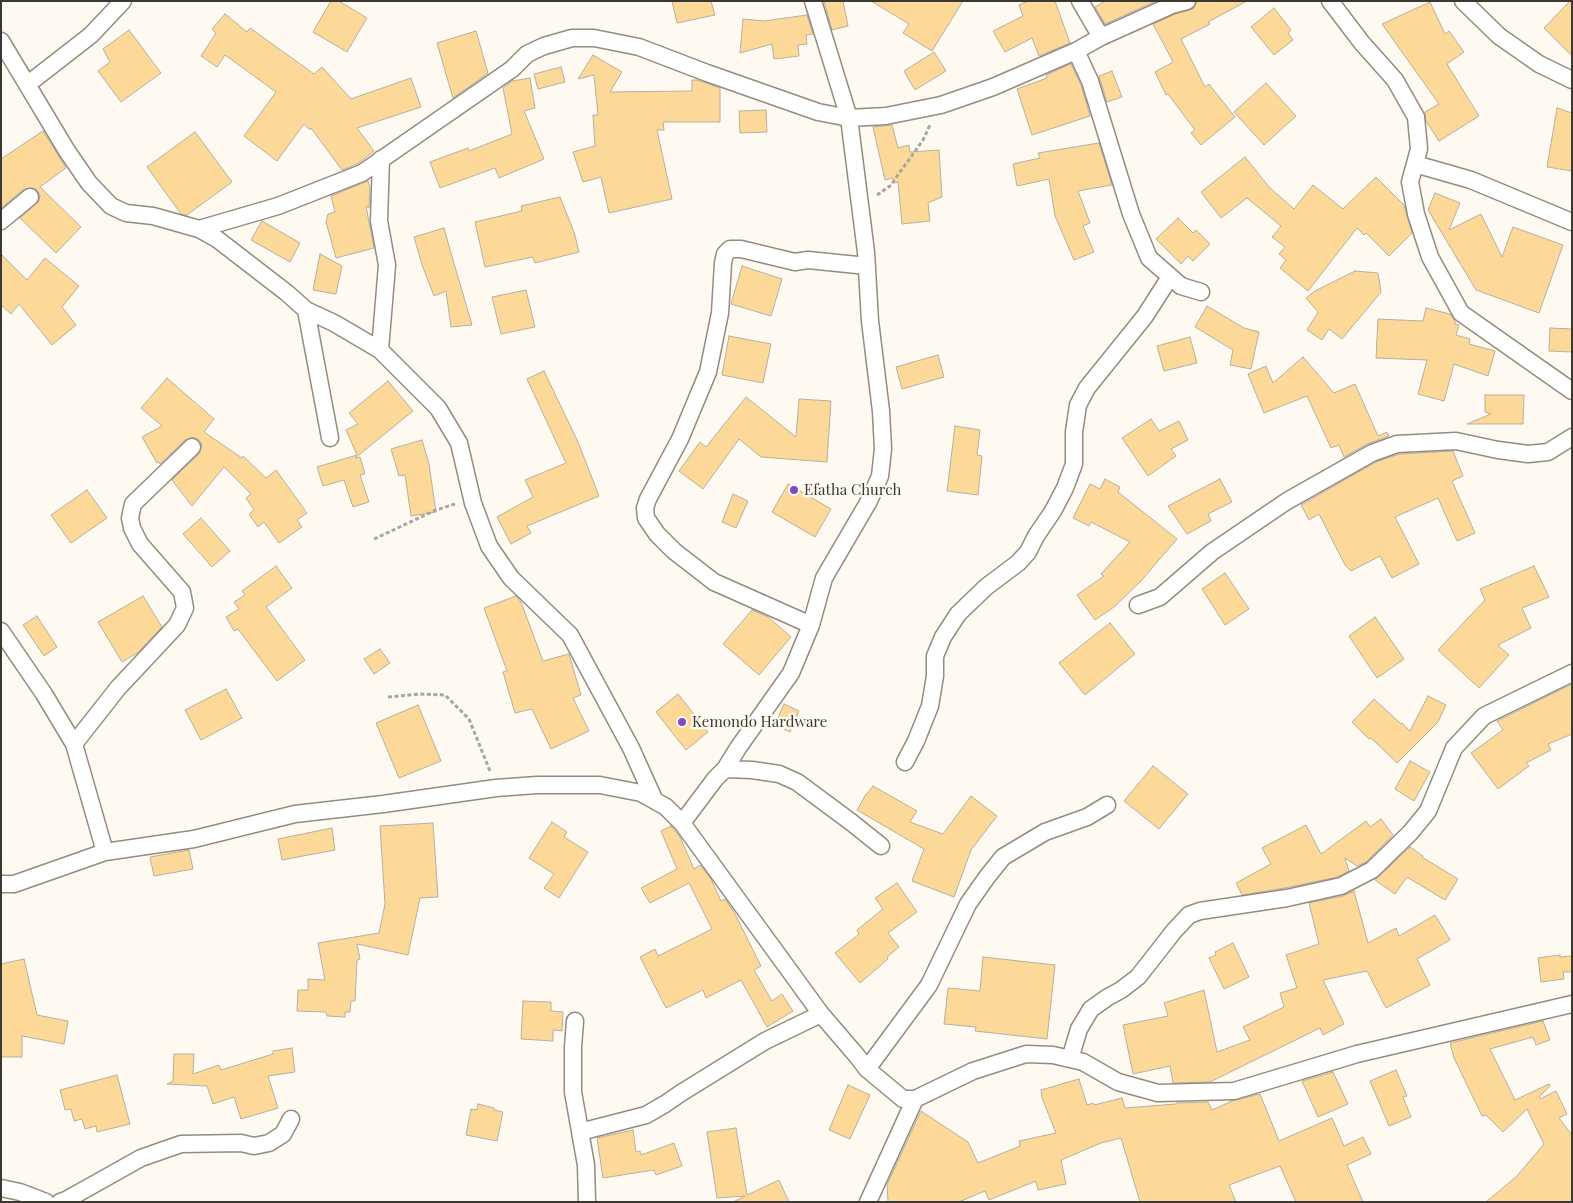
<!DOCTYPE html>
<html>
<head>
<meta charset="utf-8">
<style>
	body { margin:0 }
	#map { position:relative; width:1573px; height:1203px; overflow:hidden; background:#fffaf1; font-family:"Playfair Display",serif }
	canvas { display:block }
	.frame { position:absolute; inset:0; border:2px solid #3b3731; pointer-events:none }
</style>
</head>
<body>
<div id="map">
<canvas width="1573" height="1203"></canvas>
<div class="frame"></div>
</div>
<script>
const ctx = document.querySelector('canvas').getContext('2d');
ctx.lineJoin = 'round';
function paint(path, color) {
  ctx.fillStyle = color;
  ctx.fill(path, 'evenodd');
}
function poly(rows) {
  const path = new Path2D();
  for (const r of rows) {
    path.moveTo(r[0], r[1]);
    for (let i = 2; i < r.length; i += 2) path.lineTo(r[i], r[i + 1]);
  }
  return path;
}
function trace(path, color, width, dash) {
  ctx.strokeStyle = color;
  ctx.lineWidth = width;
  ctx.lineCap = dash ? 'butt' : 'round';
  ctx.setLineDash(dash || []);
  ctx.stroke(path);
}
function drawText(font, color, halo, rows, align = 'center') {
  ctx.font = font + ' "Playfair Display",serif';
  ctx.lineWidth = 4.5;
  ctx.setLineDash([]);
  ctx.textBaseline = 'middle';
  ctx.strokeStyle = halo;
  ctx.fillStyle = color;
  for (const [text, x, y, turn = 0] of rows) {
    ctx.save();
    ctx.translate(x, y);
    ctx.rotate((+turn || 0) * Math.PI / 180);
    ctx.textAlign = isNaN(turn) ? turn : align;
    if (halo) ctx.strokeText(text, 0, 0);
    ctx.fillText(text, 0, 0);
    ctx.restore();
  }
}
const building = poly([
	[331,1,339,1,367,18,347,52,313,32,331,1],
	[672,1,711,1,715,15,677,23,672,1],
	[824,1,843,1,848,26,832,30,824,1],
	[871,1,963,1,932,51,903,33,909,24,871,1],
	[1028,1,1055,1,1070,43,1039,56,1032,38,1005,52,993,31,1023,16,1019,5,1028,1],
	[1105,1,1156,1,1105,24,1095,7,1105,1],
	[1197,1,1247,1,1208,22,1210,24,1181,39,1205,87,1209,84,1235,117,1201,145,1191,133,1195,130,1168,94,1166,95,1155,72,1173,62,1153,24,1175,14,1190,10,1194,8,1197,1],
	[1570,1,1572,1,1572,56,1544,28,1570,1],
	[1430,2,1445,34,1449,31,1464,52,1447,64,1479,116,1439,141,1426,121,1425,112,1439,104,1382,24,1430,2],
	[1274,8,1291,30,1288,33,1293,40,1274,55,1251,27,1274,8],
	[225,14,247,32,250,28,314,74,322,67,351,99,411,78,421,107,357,128,374,151,357,164,342,170,311,128,310,130,304,124,277,161,244,136,276,92,225,55,217,67,201,56,216,33,212,29,225,14],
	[807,15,813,34,806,35,807,44,798,45,799,56,774,59,772,44,740,53,743,19,764,21,807,15],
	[129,30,161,73,121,102,98,71,110,62,103,49,129,30],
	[476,31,488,73,453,98,437,43,476,31],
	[934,52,946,71,915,90,904,71,934,52],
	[593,55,622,72,610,92,692,91,692,80,697,80,720,88,720,122,663,122,664,130,657,130,672,199,609,213,601,177,583,182,573,152,595,146,593,115,598,115,594,75,578,79,593,55],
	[1071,64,1081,85,1090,116,1032,135,1017,89,1047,78,1046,75,1071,64],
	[561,67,565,82,538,89,534,74,561,67],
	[1112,71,1122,97,1107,102,1099,76,1112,71],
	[530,78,535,108,524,111,544,159,499,178,495,168,440,188,430,162,468,148,469,151,512,134,503,88,512,81,530,78],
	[1266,83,1296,116,1264,145,1234,112,1266,83],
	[1557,108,1572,113,1572,171,1547,167,1557,108],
	[766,110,767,132,740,133,739,111,766,110],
	[892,125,898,148,909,145,910,152,939,150,942,197,928,203,930,221,902,224,898,182,894,183,893,178,885,180,873,127,892,125],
	[43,131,66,168,40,187,81,227,56,253,20,218,39,201,40,195,37,190,33,188,24,189,1,208,1,159,43,131],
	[195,132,232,182,187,215,181,214,147,167,195,132],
	[1099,143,1112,185,1078,191,1090,223,1083,226,1094,252,1074,260,1055,216,1049,179,1017,186,1013,164,1040,158,1038,153,1099,143],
	[1245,157,1269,187,1294,209,1313,185,1343,209,1376,177,1404,205,1412,233,1389,256,1366,233,1364,235,1357,228,1308,291,1280,268,1286,260,1279,254,1285,247,1272,237,1281,226,1247,198,1221,218,1201,192,1245,157],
	[368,181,370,188,369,208,366,206,374,248,336,258,326,222,328,214,335,212,331,196,368,181],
	[1435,193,1460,203,1449,230,1481,214,1502,257,1513,227,1563,245,1539,313,1476,290,1428,210,1435,193],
	[560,197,574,232,579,252,535,263,533,257,485,267,475,222,522,211,521,206,560,197],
	[1178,218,1193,233,1196,230,1210,244,1193,261,1188,256,1181,264,1156,239,1178,218],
	[262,221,300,243,290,262,251,240,262,221],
	[444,228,451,253,472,325,451,327,446,291,434,296,422,265,414,237,444,228],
	[1,254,27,280,45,258,79,286,62,307,76,325,52,345,19,304,11,314,1,305,1,254],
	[320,254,342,266,336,294,313,290,320,254],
	[742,266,782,279,771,316,731,304,742,266],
	[1355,271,1378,273,1381,292,1342,339,1329,329,1322,340,1307,330,1318,312,1306,298,1315,291,1355,271],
	[526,290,535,327,501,334,492,297,526,290],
	[1207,306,1244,328,1259,332,1251,369,1230,365,1233,350,1195,327,1207,306],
	[1426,308,1450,314,1455,321,1455,324,1459,325,1456,335,1470,339,1469,344,1495,351,1488,376,1454,364,1444,401,1418,394,1427,360,1376,358,1378,319,1423,321,1426,308],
	[1550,328,1572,329,1572,352,1549,351,1550,328],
	[729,336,771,344,763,383,722,375,729,336],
	[1190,337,1197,363,1164,371,1157,346,1190,337],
	[938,355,944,377,902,389,896,367,938,355],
	[1303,357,1334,393,1355,384,1378,436,1387,432,1389,436,1367,444,1344,457,1339,445,1331,448,1307,396,1264,413,1248,374,1266,366,1273,383,1303,357],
	[544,371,578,442,599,496,527,526,531,533,511,544,497,517,533,497,525,480,566,463,527,379,544,371],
	[167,378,214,419,204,432,242,458,243,456,266,478,276,470,307,513,297,520,302,527,279,543,264,522,258,527,249,514,254,510,246,498,251,494,224,467,192,506,172,480,199,454,202,445,199,440,194,437,185,440,160,464,158,462,157,463,142,437,162,426,141,408,167,378],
	[388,381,413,411,355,458,360,457,365,474,360,475,369,502,353,507,344,480,323,486,317,467,357,455,346,430,358,424,349,413,388,381],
	[1485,395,1524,395,1523,424,1467,424,1491,414,1485,412,1485,395],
	[746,397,796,437,799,399,831,401,827,462,761,457,739,439,703,489,679,471,700,442,706,447,746,397],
	[1151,419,1159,431,1179,421,1188,440,1171,449,1176,456,1148,476,1122,438,1151,419],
	[955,426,980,430,977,455,982,456,978,495,947,491,955,426],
	[422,440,429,464,436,512,411,516,405,475,399,476,391,449,422,440],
	[1453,451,1463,476,1452,481,1475,533,1457,541,1438,498,1395,517,1419,564,1392,578,1380,556,1351,571,1345,565,1319,514,1309,520,1301,505,1376,462,1399,454,1453,451],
	[1105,479,1120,487,1118,492,1177,539,1141,581,1114,607,1095,620,1077,595,1104,576,1101,574,1130,542,1091,522,1089,526,1073,518,1090,484,1100,489,1105,479],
	[1220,479,1232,502,1208,514,1211,521,1187,534,1168,506,1220,479],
	[788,484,831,509,815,537,772,512,788,484],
	[87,490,107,518,71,543,51,515,87,490],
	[733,494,748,501,736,528,722,522,733,494],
	[201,518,230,551,212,567,183,534,201,518],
	[276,566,292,588,266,607,305,660,277,681,238,629,234,631,226,617,239,609,234,602,245,595,242,591,276,566],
	[1534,566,1549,597,1522,608,1531,628,1498,645,1509,655,1479,688,1438,650,1485,600,1480,589,1534,566],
	[1225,573,1249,609,1225,625,1202,589,1225,573],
	[143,596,162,627,137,653,122,662,98,622,143,596],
	[516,596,521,602,543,661,569,654,581,695,573,698,589,731,551,749,532,709,515,713,503,672,507,671,484,608,516,596],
	[752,610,768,617,791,637,759,675,723,644,752,610],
	[37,616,57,647,44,656,23,625,37,616],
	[1375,617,1404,659,1377,678,1349,636,1375,617],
	[1110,623,1135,654,1085,695,1059,663,1110,623],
	[380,649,390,663,374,674,364,659,380,649],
	[1572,684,1572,734,1548,744,1551,750,1526,763,1529,766,1498,789,1471,753,1503,730,1497,721,1572,684],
	[226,689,242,718,201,740,185,710,226,689],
	[678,694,708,732,686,750,656,712,678,694],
	[1428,696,1446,705,1438,722,1397,763,1371,738,1369,739,1352,722,1374,699,1401,724,1402,723,1410,731,1428,696],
	[784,704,799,711,790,732,775,725,784,704],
	[418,705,441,761,399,778,376,723,418,705],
	[1410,761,1430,772,1414,801,1395,789,1410,761],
	[1153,766,1188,794,1159,829,1124,801,1153,766],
	[873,786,917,811,910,822,943,834,971,796,997,816,971,850,954,897,912,881,924,849,857,810,866,794,867,794,873,786],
	[1381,819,1393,835,1366,862,1357,866,1345,858,1349,871,1338,877,1285,888,1242,895,1236,883,1271,864,1262,848,1306,825,1321,854,1366,821,1370,827,1381,819],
	[552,822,567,832,564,837,588,852,559,898,544,888,554,874,529,858,552,822],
	[433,823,438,897,420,898,408,955,357,944,360,959,357,960,355,1001,351,1001,350,1012,345,1012,345,1017,327,1016,326,1012,297,1011,298,990,308,990,308,979,325,980,318,943,379,933,385,904,380,826,433,823],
	[671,826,680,837,694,869,700,865,711,879,721,901,725,899,734,912,761,966,754,970,772,1001,782,994,793,1011,767,1027,741,980,706,998,703,990,666,1008,640,957,655,949,658,956,712,929,689,883,650,903,641,888,677,869,661,831,671,826],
	[332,828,335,850,282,860,278,839,332,828],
	[1410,847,1423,856,1422,857,1458,879,1445,900,1407,877,1395,894,1375,880,1410,847],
	[189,850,193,869,154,876,150,857,189,850],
	[897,883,917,912,888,933,899,947,887,957,888,959,860,983,835,953,859,934,857,930,883,909,875,898,897,883],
	[1354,891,1368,943,1396,928,1399,936,1435,915,1450,940,1417,959,1430,985,1386,1008,1367,971,1323,980,1344,1024,1323,1035,1320,1028,1210,1082,1173,1083,1170,1066,1133,1074,1123,1025,1168,1016,1164,1003,1204,990,1217,1052,1250,1040,1243,1027,1284,1007,1280,993,1297,988,1286,955,1319,944,1309,903,1343,896,1354,891],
	[1233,943,1249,977,1224,989,1209,958,1216,955,1215,952,1233,943],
	[1560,955,1560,957,1572,956,1572,972,1563,972,1564,979,1541,982,1538,958,1560,955],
	[983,957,1055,965,1047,1039,975,1031,976,1027,944,1024,948,988,980,991,983,957],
	[24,959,37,1015,68,1021,64,1044,22,1036,22,1057,1,1057,1,964,24,959],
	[523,1001,551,1002,551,1011,563,1012,562,1031,553,1030,553,1041,521,1039,523,1001],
	[1543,1021,1550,1040,1536,1045,1533,1037,1490,1049,1515,1100,1549,1084,1550,1086,1539,1097,1540,1099,1556,1091,1567,1114,1559,1118,1572,1135,1572,1202,1486,1202,1517,1176,1544,1144,1527,1109,1503,1132,1486,1115,1482,1116,1454,1058,1450,1043,1543,1021],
	[292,1048,295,1072,268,1076,278,1108,241,1119,234,1097,213,1104,207,1086,167,1084,173,1081,174,1054,194,1054,193,1074,219,1065,221,1070,273,1054,273,1051,292,1048],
	[1396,1070,1407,1096,1403,1097,1411,1117,1389,1126,1370,1081,1396,1070],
	[1333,1072,1348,1104,1318,1117,1302,1081,1333,1072],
	[117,1075,130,1124,97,1132,96,1126,85,1129,82,1119,74,1121,71,1109,65,1110,60,1090,117,1075],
	[1079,1079,1087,1105,1093,1103,1094,1105,1122,1098,1125,1108,1176,1104,1176,1103,1208,1102,1212,1110,1232,1101,1260,1094,1279,1141,1332,1118,1344,1146,1363,1137,1371,1154,1347,1165,1363,1202,1296,1202,1280,1166,1229,1185,1236,1202,1140,1202,1121,1138,1101,1143,1061,1160,1066,1184,1038,1190,1036,1181,989,1200,985,1191,959,1202,888,1202,887,1185,921,1111,968,1142,978,1163,1020,1146,1019,1141,1056,1133,1042,1098,1041,1090,1079,1079],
	[848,1085,870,1095,850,1139,829,1130,848,1085],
	[478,1104,494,1108,494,1110,503,1112,497,1141,466,1135,471,1109,477,1110,478,1104],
	[736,1128,747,1195,779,1180,789,1202,733,1202,745,1196,717,1198,707,1132,736,1128],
	[633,1130,636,1152,640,1151,641,1155,674,1143,682,1166,656,1175,654,1170,603,1178,597,1138,633,1130]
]);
paint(building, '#fcd998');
trace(building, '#b7afa0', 1);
const street = poly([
	[1080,1,1101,37],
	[1330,1,1362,43,1395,80,1416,117,1419,149,1410,182,1416,214,1430,257,1461,313,1572,391],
	[1463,1,1499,36,1539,64,1572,80],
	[1,41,67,151,89,183,111,206,126,213,153,216,199,229,217,239,287,293,306,310,334,323,380,350,438,408,459,443,473,503,489,546,511,578,570,635,631,748,654,799],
	[1076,51,1090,81,1131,214,1149,258,1181,286,1201,292],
	[28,84,91,35,123,1],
	[1415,164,1471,180,1572,222],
	[1,221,30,197],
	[199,229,278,206,362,173,512,69,527,54,544,46,572,38,594,38,639,47,707,73,818,112,849,118,886,116,941,105,993,87,1076,51,1101,37,1172,5,1187,1],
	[306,310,330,438],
	[380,350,387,265,379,221,381,159],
	[1138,605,1160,597,1212,552,1287,501,1372,453,1397,444,1456,441,1498,450,1528,454,1548,452,1572,437],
	[811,625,714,582,674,551,657,534,646,518,645,508,648,499,680,439,708,372,720,313,723,263,725,254,730,249,741,249,795,262,808,260,867,266],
	[1,631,44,694,74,744,105,852],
	[74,744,118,688,177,625,185,608,182,592,140,544,132,528,130,518,133,504,192,447],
	[905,762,916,741,930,706,935,676,935,656,943,637,958,614,986,587,1018,563,1028,552,1036,536,1053,511,1065,488,1074,464,1074,432,1078,405,1087,388,1145,316,1170,277],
	[725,769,752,770,779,774,797,782,851,822,881,846],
	[682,823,715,779,725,769,738,748,791,673,811,625,824,578,869,501,880,476,883,449,881,411,870,321,866,252,849,118,813,1],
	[1,884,14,884,105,852,194,839,295,814,383,804,496,788,537,785,600,785,641,793,666,807,682,823,821,1014,857,1056,867,1069,903,1099,915,1099,973,1071,1026,1054,1053,1055,1083,1062,1118,1082,1158,1093,1234,1091,1357,1054,1572,1004],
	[575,1021,573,1047,573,1092,586,1165,587,1202],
	[1070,1059,1079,1029,1091,1009,1108,997,1121,990,1138,977,1174,931,1189,915,1200,911,1287,898,1341,886,1372,870,1410,833,1428,811,1454,748,1484,716,1572,673],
	[867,1069,929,985,968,904,987,877,1003,857,1045,832,1087,817,1107,805],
	[580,1132,646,1115,665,1104,681,1093,765,1041,821,1014],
	[1,1188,20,1192,46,1202],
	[60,1202,66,1200,141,1158,181,1144,241,1143,254,1146,269,1143,283,1134,291,1119],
	[868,1202,915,1099]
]);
trace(street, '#948c7e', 19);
trace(poly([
	[877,195,890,186,923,140,930,125],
	[374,539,436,510,455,504],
	[388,697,420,694,445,695,469,719,490,771]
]), '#aaa69e', 3, [4, 2.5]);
trace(street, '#fff', 16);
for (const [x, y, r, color] of [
	[794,490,5,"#824ac0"],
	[682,722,5,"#824ac0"]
]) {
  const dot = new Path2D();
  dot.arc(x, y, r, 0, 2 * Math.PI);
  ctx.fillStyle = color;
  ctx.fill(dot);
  trace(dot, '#fffaf1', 2);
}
drawText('15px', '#3b3731', '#fffaf1', [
	["Efatha Church",804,490],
	["Kemondo Hardware",692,722]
], 'left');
</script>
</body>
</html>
